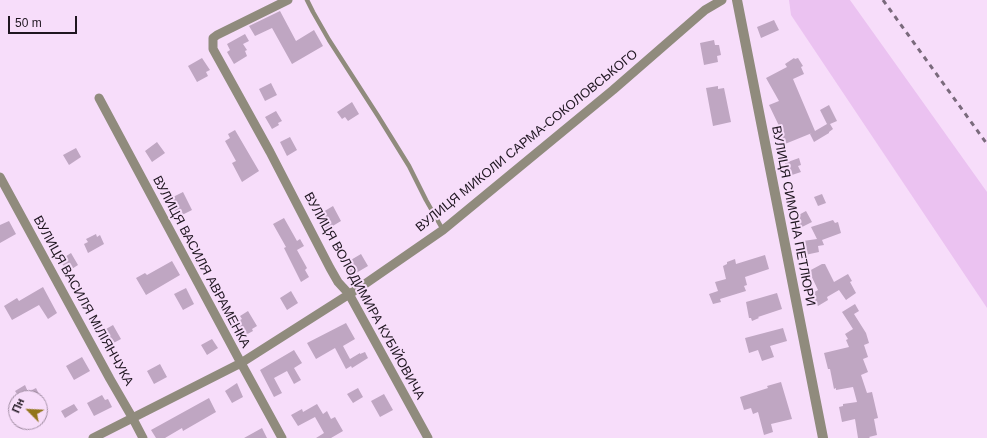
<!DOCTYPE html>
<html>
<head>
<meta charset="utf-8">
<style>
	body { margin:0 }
	#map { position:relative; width:987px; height:438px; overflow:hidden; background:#f7ddfa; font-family:Helvetica,sans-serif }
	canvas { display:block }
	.north { position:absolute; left:8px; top:390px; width:40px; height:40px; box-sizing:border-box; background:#f7ddfa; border:1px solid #a18da3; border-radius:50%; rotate:294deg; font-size:11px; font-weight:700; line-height:16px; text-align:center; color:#1f1620 }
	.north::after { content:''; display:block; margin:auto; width:14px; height:18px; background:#91751b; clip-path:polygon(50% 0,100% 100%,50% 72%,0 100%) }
	.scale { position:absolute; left:8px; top:16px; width:69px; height:18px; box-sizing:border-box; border:2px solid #1f1620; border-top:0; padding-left:5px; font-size:12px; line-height:14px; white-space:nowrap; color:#1f1620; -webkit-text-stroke:3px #f7ddfa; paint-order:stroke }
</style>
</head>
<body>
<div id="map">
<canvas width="987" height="438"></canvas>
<div class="north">Пн</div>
<div class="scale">50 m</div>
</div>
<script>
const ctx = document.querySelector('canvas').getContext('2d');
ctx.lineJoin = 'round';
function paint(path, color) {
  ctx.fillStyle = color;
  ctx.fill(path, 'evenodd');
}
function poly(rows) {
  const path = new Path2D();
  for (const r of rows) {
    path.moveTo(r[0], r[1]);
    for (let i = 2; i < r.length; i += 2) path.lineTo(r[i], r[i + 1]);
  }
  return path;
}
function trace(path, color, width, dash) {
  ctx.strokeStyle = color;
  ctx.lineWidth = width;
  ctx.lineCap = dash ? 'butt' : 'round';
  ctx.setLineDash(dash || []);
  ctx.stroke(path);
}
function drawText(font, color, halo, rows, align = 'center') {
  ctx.font = font + ' Helvetica,sans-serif';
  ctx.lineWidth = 4;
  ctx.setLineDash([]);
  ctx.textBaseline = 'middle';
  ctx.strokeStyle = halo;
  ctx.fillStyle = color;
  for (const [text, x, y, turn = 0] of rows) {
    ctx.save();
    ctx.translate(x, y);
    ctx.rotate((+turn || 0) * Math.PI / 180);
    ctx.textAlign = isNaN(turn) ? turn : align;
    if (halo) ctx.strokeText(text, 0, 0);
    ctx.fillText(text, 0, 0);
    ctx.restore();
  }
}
paint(poly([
	[789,0,850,0,987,192,987,308,791,15]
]), '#ebc2f1');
paint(poly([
	[280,11,296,41,314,30,323,46,292,64,272,28,255,36,249,26],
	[774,20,779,30,761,38,757,27],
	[245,34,249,41,243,44,247,50,245,51,247,56,234,64,227,52,230,50,227,44],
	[714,40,715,45,719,45,721,55,717,56,718,62,704,65,700,43],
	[202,58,210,70,206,72,208,76,197,82,188,66],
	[794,58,795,59,798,58,803,66,801,67,804,74,793,79,815,131,827,124,820,110,829,105,837,121,830,124,833,129,829,132,829,133,814,142,810,134,812,133,785,144,780,131,781,130,769,105,779,101,766,78,787,67,785,64],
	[271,83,277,95,265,101,259,89],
	[718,86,718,89,724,88,731,122,713,126,706,88],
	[352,102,359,114,348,121,345,117,342,119,337,112],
	[276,111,282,121,278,123,279,125,272,129,265,117],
	[235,130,259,171,242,182,232,163,236,161,225,141,230,138,228,134],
	[290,137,297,150,287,156,280,142],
	[157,142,165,153,152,162,145,151],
	[76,148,81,157,69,165,63,155],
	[799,158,801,165,798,166,801,172,789,176,785,163],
	[183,192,192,210,178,217,169,199],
	[822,194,826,203,818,206,814,197],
	[333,206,341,221,326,230,318,215],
	[806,211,812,222,798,229,793,218],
	[284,218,297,241,300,239,304,246,297,250,307,268,305,270,309,277,301,282,284,248,286,247,273,224],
	[833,220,835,223,838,222,841,233,822,240,824,245,818,246,819,252,805,255,803,241,817,239,811,227],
	[9,221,16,234,0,243,0,225],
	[96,234,97,237,100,235,104,244,88,253,84,244,88,242,86,239],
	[71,253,78,265,67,272,60,260],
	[361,254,368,266,351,276,344,264],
	[765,255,769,269,745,277,747,285,744,286,746,291,720,299,721,302,713,304,709,294,718,291,715,282,726,279,723,266,727,264,727,262,735,259,736,264],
	[172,261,180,275,146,295,136,278,145,273,147,275],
	[822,264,825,264,834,282,848,274,852,281,850,282,856,293,846,300,839,290,827,297,828,300,818,306,811,294,818,290,809,271],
	[43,287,57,313,48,319,39,305,12,320,4,306,17,298,19,301],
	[186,288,194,304,183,310,174,294],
	[291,291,298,303,287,310,280,298],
	[777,293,782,309,758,317,759,318,752,321,751,318,749,318,746,302],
	[855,304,859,311,854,314,866,333,869,343,864,345,868,357,863,359,868,372,861,375,867,393,872,392,878,418,874,419,877,435,869,437,870,438,858,438,855,419,842,422,839,407,843,406,843,404,857,402,853,387,836,390,836,388,834,389,830,369,828,369,824,353,849,347,846,340,848,339,845,334,853,329,842,312],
	[248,311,257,326,252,329,253,331,240,338,232,324,242,319,240,316],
	[346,323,355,339,343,346,350,359,360,353,360,354,365,352,368,358,352,368,351,366,346,369,335,348,316,359,307,343],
	[113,325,121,339,106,347,99,333],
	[783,328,787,341,770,346,774,357,762,361,758,350,749,353,745,338],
	[212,339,218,348,207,355,201,345],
	[294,350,302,363,294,368,301,380,294,384,287,371,274,378,282,393,274,397,260,370],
	[82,357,90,371,74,380,66,366],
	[160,364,167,377,154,384,147,371],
	[781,382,792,419,771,424,773,432,764,435,758,412,753,414,751,408,744,410,740,397,768,388,767,386],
	[237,383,243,397,232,403,225,391],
	[25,385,28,392,36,388,41,398,17,398,19,397,15,391],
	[358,388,363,397,353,403,347,394],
	[384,394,393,410,380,417,371,401],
	[102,395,105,400,108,399,112,407,94,416,87,403],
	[209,398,216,412,183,431,182,428,165,438,156,438,151,430],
	[74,404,78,410,65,418,61,411],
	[317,404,323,414,327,411,331,419,335,417,343,431,331,438,316,438,324,433,315,417,298,426,291,415,302,409,303,412],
	[262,428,267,438,244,438]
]), '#bfa6c2');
trace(poly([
	[307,0,313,12,329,40,378,116,409,166,426,200,443,230]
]), '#908b7d', 4.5);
trace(poly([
	[288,0,217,35,213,38,213,49,270,152,330,268,338,282,349,294,428,438],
	[99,98,241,363,282,438],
	[0,177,110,379,132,417,143,438],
	[93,438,241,363,362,286,443,230,613,90,705,10,722,0]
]), '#908b7d', 9);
trace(poly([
	[737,0,823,438]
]), '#908b7d', 10);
trace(poly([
	[883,0,987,144]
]), '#7a6a7c', 3, [5, 5]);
drawText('13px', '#1f1620', '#f7ddfa', [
	["ВУЛИЦЯ МИКОЛИ САРМА-СОКОЛОВСЬКОГО",527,141,-39],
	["ВУЛИЦЯ СИМОНА ПЕТЛЮРИ",793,216,79],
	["ВУЛИЦЯ ВАСИЛЯ АВРАМЕНКА",201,262,62],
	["ВУЛИЦЯ ВОЛОДИМИРА КУБІЙОВИЧА",364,296,61],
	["ВУЛИЦЯ ВАСИЛЯ МІЛІЯНЧУКА",83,301,61]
]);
</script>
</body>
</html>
